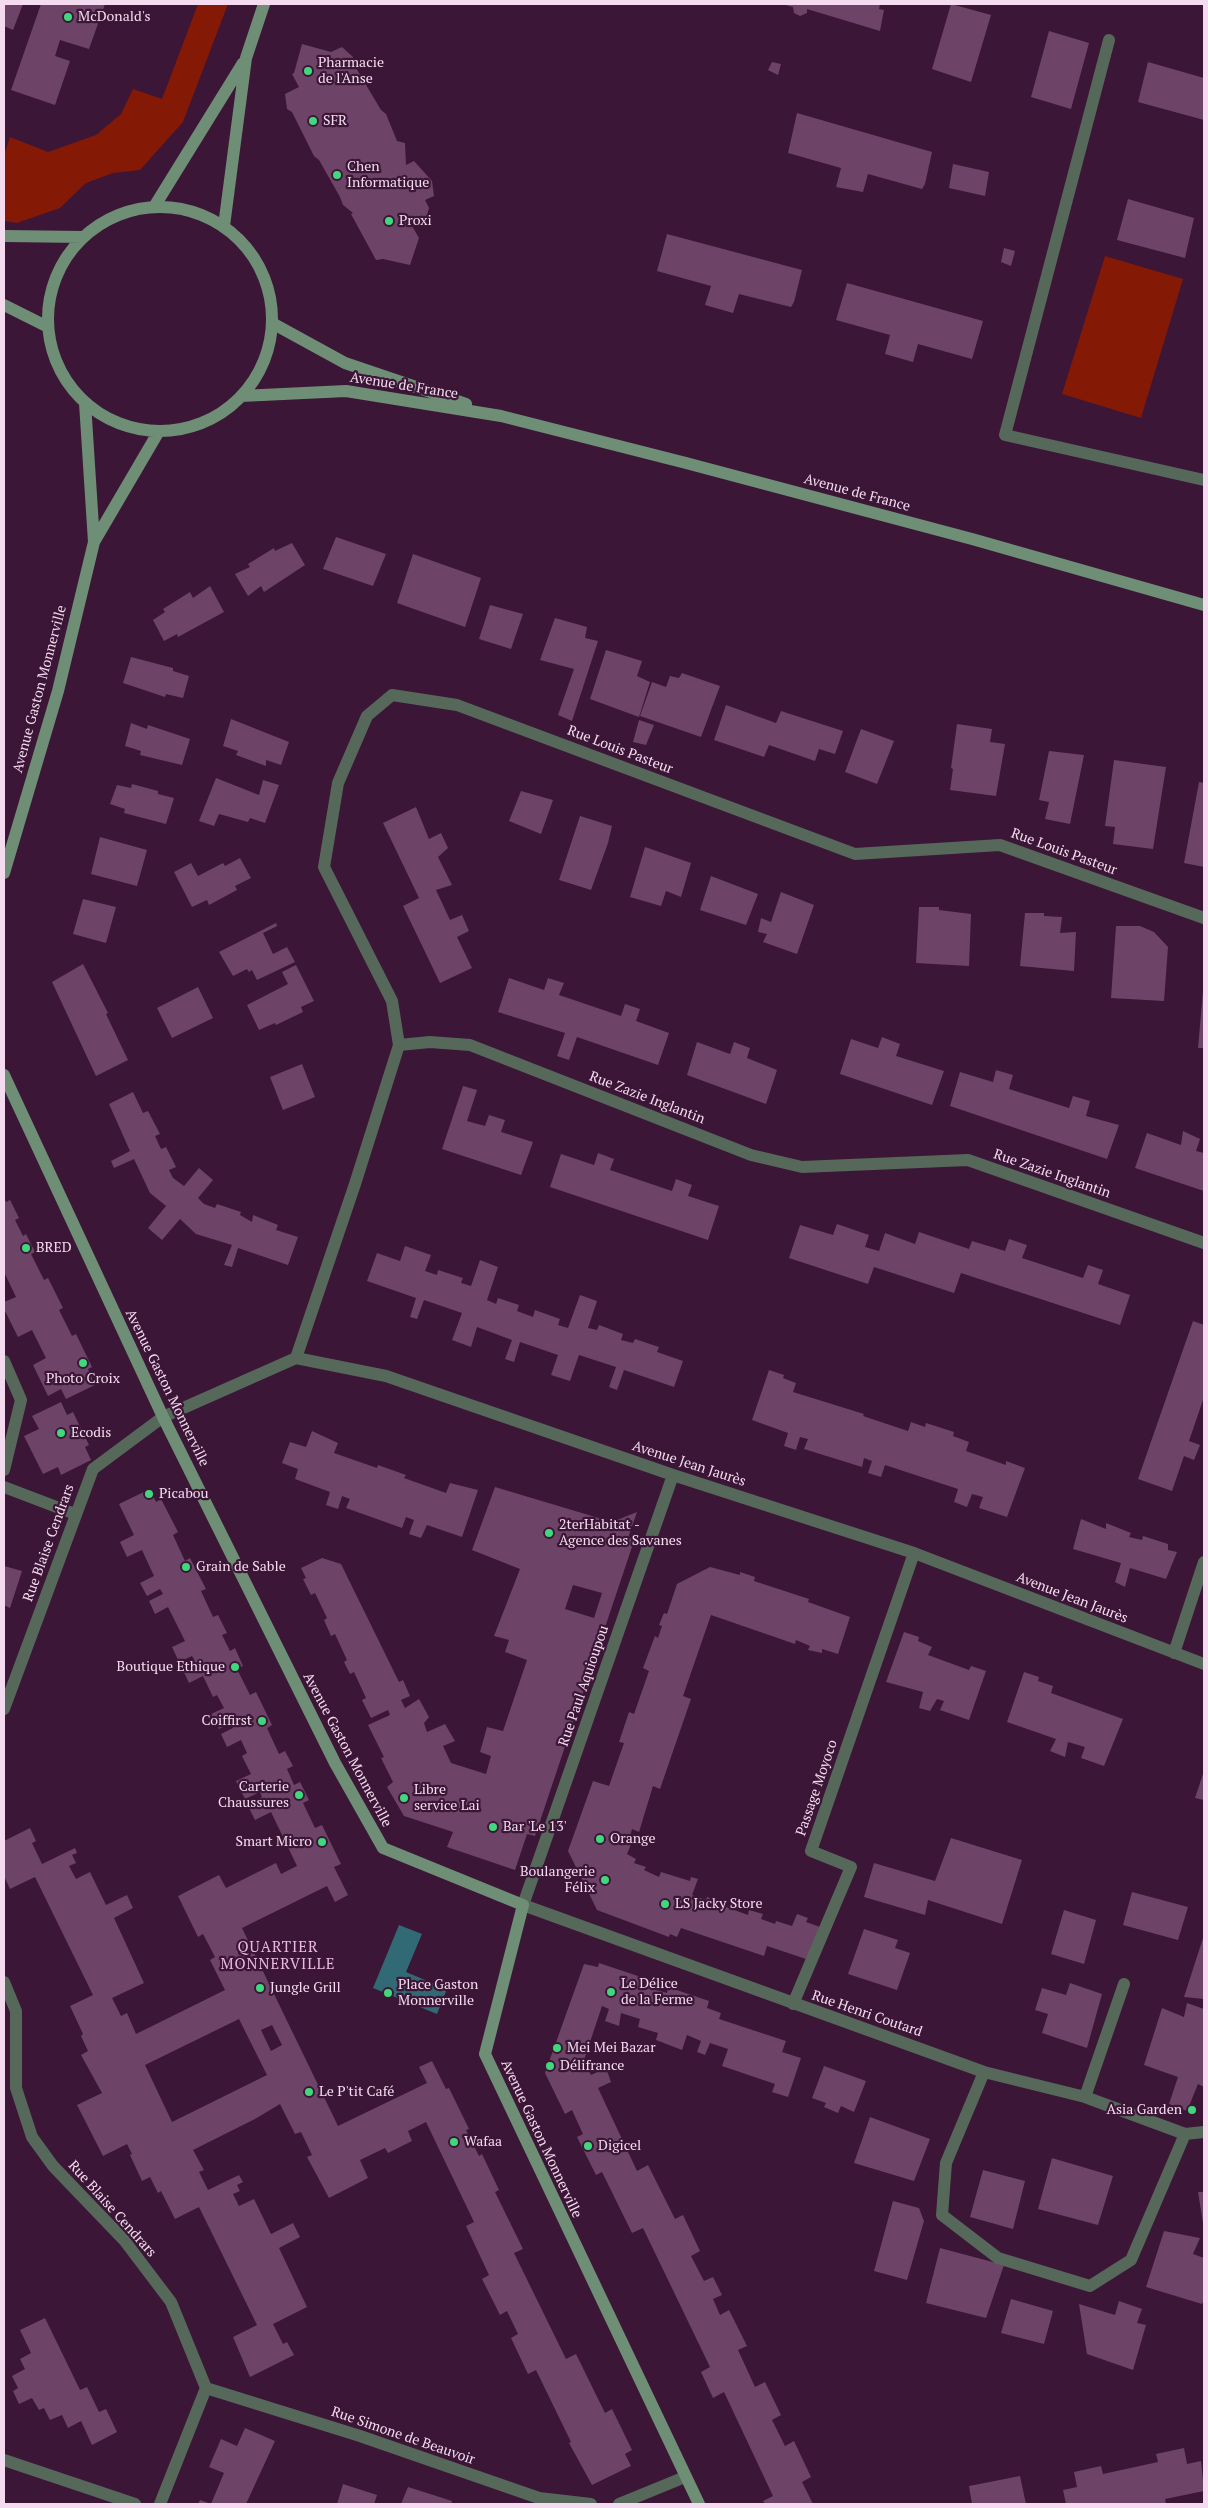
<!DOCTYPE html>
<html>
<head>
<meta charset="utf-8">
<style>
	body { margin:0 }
	#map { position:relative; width:1208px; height:2508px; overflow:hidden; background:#3b1636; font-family:"PT Serif",serif }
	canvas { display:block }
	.frame { position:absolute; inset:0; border:5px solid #f4dbef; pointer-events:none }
</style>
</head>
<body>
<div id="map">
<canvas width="1208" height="2508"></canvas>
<div class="frame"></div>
</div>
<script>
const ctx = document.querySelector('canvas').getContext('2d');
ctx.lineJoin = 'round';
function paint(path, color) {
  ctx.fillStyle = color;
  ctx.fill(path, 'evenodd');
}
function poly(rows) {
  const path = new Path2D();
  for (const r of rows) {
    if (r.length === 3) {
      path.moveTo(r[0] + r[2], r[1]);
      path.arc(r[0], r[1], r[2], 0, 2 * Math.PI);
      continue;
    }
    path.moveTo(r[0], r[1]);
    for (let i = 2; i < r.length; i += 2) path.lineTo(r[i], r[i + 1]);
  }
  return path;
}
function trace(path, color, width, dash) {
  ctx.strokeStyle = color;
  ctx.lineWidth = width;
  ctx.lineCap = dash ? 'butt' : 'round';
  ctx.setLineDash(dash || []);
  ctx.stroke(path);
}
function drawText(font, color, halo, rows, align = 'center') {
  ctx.font = font + ' "PT Serif",serif';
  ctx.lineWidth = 4.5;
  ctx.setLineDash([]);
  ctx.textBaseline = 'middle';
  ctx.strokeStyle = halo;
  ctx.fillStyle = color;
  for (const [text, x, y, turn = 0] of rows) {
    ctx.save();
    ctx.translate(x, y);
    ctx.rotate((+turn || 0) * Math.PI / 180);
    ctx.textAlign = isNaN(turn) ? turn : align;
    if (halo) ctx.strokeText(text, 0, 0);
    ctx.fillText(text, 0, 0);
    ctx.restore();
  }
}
paint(poly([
	[198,4,228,4,183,122,140,170,113,173,86,183,60,208,17,223,4,221,4,155,10,137,48,152,96,135,121,114,133,89,162,99],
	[1105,256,1183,279,1141,418,1062,394]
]), '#841905');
paint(poly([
	[399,1925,422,1934,406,1972,447,1989,437,2014,373,1988]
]), '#316974');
paint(poly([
	[4,4,23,4,13,30,4,26],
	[41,4,105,4,89,49,60,40,55,56,70,61,55,105,11,90],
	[782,4,880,4,879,9,884,10,880,31,807,9,807,13,800,16,794,13,793,7],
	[951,4,991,15,971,82,932,69],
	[1049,31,1089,43,1071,109,1031,97],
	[302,44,331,52,342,47,353,57,353,63,381,110,386,114,397,141,405,143,406,165,414,161,432,181,434,196,425,200,429,208,426,219,412,226,419,238,410,265,383,259,376,260,351,214,353,213,343,205,340,197,319,160,314,156,292,112,287,109,285,94,299,87,292,74,294,73],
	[772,62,781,64,778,75,768,70],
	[1148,62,1204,78,1204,120,1138,102],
	[797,113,932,152,925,184,922,189,868,174,863,192,836,187,841,168,788,153],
	[953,164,989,172,985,196,949,188],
	[1128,199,1194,218,1185,258,1117,240],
	[667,234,802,270,794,302,791,307,739,294,733,313,705,305,711,286,657,271],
	[1004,248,1015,251,1011,266,1001,262],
	[847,283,983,321,972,359,918,344,913,362,885,354,890,335,836,320],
	[336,537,386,554,373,586,323,569],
	[292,543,305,565,264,592,261,586,248,596,235,574,250,567,248,564,274,548,275,551],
	[413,554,481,578,465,627,397,603],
	[210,586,224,612,178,637,177,634,164,641,153,620,165,612,163,609,190,592,193,598],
	[490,605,523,614,511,649,479,639],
	[555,618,587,627,585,638,598,641,572,721,558,715,574,669,540,660],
	[606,650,642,661,637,676,650,682,639,717,590,699],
	[131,657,173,668,173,671,189,676,183,698,166,694,165,697,123,683],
	[682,673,720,686,701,737,640,716,652,682,666,687,670,676,679,678],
	[726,705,776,723,781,711,843,731,835,754,819,749,815,761,769,745,764,757,714,740],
	[231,719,289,742,281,765,266,760,266,766,236,755,238,751,223,746],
	[639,720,654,725,646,745,633,742],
	[131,723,147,729,148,725,190,739,182,765,140,755,141,751,125,746],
	[957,724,992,729,990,742,1005,744,996,796,950,790,953,769,951,768],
	[861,729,894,741,877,784,845,772],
	[1049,751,1084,755,1070,824,1045,819,1049,802,1039,800],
	[1114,760,1166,767,1153,849,1113,844,1115,827,1105,826],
	[216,778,259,795,263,780,279,785,265,823,250,818,248,822,219,814,214,826,199,821],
	[1199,782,1204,783,1204,867,1184,863],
	[132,784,158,791,158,794,174,798,166,824,124,813,125,809,110,804,117,785,131,788],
	[521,791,553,800,541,834,509,821],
	[416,807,429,839,441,833,448,848,438,857,452,885,436,890,450,920,462,915,469,931,457,937,472,968,440,983,403,906,419,898,383,823],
	[580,816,612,826,608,843,591,890,559,880],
	[100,837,147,850,137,886,91,874],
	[645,847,691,863,681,897,666,891,661,906,630,897],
	[240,858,251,878,235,886,237,890,209,905,207,900,192,907,174,872,191,863,198,876,223,863,225,866],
	[711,876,758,894,746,925,700,910],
	[781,892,814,905,797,954,763,942,767,934,758,932,761,918,771,922],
	[83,899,116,907,106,943,73,934],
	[919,907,939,907,939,910,971,914,969,966,916,963],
	[1025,913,1044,913,1044,916,1062,917,1060,933,1076,932,1074,971,1020,966],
	[276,923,277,926,263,933,273,954,287,947,295,962,257,980,252,970,249,972,247,969,233,976,219,952],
	[1116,926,1140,926,1154,932,1168,947,1164,1001,1111,998],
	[83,964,108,1013,106,1014,128,1060,96,1076,52,982],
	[296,965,314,1001,301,1007,303,1012,276,1025,275,1023,259,1030,247,1005,288,984,282,972],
	[509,978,544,990,548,978,564,983,559,995,621,1016,625,1004,640,1009,636,1021,669,1033,658,1065,577,1037,569,1060,557,1056,565,1033,498,1012],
	[198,987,213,1018,172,1038,157,1008],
	[1203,991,1204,991,1204,1048,1198,1048],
	[882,1037,900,1044,896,1056,944,1071,932,1105,840,1074,851,1039,878,1048],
	[697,1042,730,1054,734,1042,750,1048,747,1058,777,1070,766,1104,687,1075],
	[302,1064,315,1097,283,1110,270,1077],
	[996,1070,1013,1075,1009,1089,1069,1108,1073,1096,1090,1101,1086,1116,1119,1125,1107,1159,950,1106,960,1072,993,1082],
	[463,1086,477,1090,467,1121,485,1126,489,1115,505,1120,501,1132,533,1142,521,1175,442,1149],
	[133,1092,143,1113,148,1111,160,1134,155,1136,161,1149,166,1147,176,1167,169,1170,173,1178,184,1186,199,1168,213,1180,198,1198,204,1204,215,1208,217,1204,241,1212,240,1215,252,1222,253,1215,278,1225,276,1230,298,1237,288,1265,238,1248,232,1267,224,1265,232,1245,196,1234,180,1219,162,1240,148,1228,166,1206,150,1193,134,1159,114,1168,111,1161,130,1151,109,1104],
	[1183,1131,1200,1139,1196,1151,1204,1153,1204,1191,1135,1168,1147,1133,1181,1145],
	[598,1153,614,1159,610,1170,672,1191,676,1179,692,1185,688,1196,719,1206,708,1240,550,1187,561,1154,594,1165],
	[4,1197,6,1202,10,1200,19,1218,15,1220,23,1236,26,1234,35,1252,31,1254,44,1280,48,1278,63,1308,59,1310,72,1336,76,1334,92,1367,88,1369,95,1385,66,1399,61,1389,48,1396,33,1365,46,1358,32,1330,18,1337,4,1309,4,1302,16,1297,4,1272],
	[837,1224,869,1235,865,1247,879,1251,885,1233,915,1244,919,1232,969,1249,972,1241,1005,1251,1009,1239,1027,1245,1022,1258,1083,1278,1088,1265,1103,1270,1098,1284,1130,1295,1120,1325,961,1273,954,1293,874,1267,868,1284,789,1258,800,1225,833,1235],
	[405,1246,431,1255,425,1271,437,1275,438,1270,463,1278,461,1283,471,1286,480,1260,498,1267,487,1300,496,1304,498,1298,519,1305,517,1311,533,1317,535,1310,560,1319,558,1325,568,1328,580,1295,597,1301,588,1328,597,1330,599,1325,623,1334,621,1340,633,1343,635,1339,659,1347,657,1352,683,1361,674,1387,624,1370,617,1390,609,1387,616,1367,579,1355,570,1381,551,1375,558,1355,520,1342,514,1362,505,1359,512,1340,477,1327,471,1347,452,1340,462,1313,424,1300,417,1319,410,1317,416,1298,367,1281,377,1253,400,1261],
	[1193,1321,1204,1325,1204,1397,1189,1441,1200,1445,1194,1460,1184,1456,1172,1491,1138,1479],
	[769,1370,784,1375,783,1378,796,1383,793,1392,864,1414,863,1416,908,1431,911,1422,925,1427,926,1423,954,1432,953,1436,969,1442,966,1451,1006,1465,1006,1461,1025,1468,1007,1517,979,1508,983,1497,972,1494,967,1507,954,1502,958,1489,885,1465,881,1477,868,1473,872,1461,864,1458,862,1467,804,1449,808,1439,800,1437,796,1450,784,1446,788,1433,752,1420],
	[61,1402,67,1415,73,1412,89,1445,85,1447,91,1460,61,1475,58,1467,43,1474,24,1436,39,1429,32,1416],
	[312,1431,338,1443,334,1453,377,1468,378,1465,406,1475,404,1478,446,1493,450,1483,478,1490,462,1537,427,1525,421,1538,409,1534,414,1520,406,1517,402,1528,346,1508,350,1499,342,1496,338,1509,326,1505,330,1492,295,1479,298,1469,282,1463,290,1442,306,1447],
	[495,1487,612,1522,637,1512,628,1538,635,1538,535,1836,527,1834,515,1870,447,1847,453,1832,404,1816,387,1787,393,1782,381,1758,384,1757,368,1725,390,1715,388,1710,371,1718,362,1700,366,1698,354,1672,350,1674,344,1662,347,1660,335,1634,331,1636,324,1620,327,1618,315,1593,311,1595,303,1579,306,1578,301,1568,322,1558,341,1564,399,1682,403,1680,410,1696,401,1700,405,1708,419,1699,429,1717,424,1723,427,1732,445,1724,455,1741,443,1746,451,1763,486,1774,491,1756,480,1752,487,1727,503,1731,527,1660,505,1652,509,1640,494,1636,520,1569,472,1550],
	[573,1585,602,1593,594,1618,565,1609],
	[150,1489,156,1502,161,1499,178,1532,173,1535,185,1561,190,1558,206,1589,201,1591,213,1617,218,1615,227,1633,222,1635,230,1651,235,1648,243,1666,237,1669,250,1695,256,1692,272,1725,267,1728,279,1754,285,1751,293,1766,287,1769,294,1785,300,1782,309,1800,303,1803,315,1828,322,1825,341,1864,334,1867,348,1895,335,1902,327,1886,242,1928,338,2126,427,2083,419,2067,432,2061,446,2089,449,2088,469,2129,466,2130,479,2156,482,2154,499,2190,495,2192,523,2249,514,2253,566,2359,576,2354,605,2413,612,2409,632,2450,625,2454,631,2466,592,2485,569,2443,571,2442,536,2370,528,2374,511,2338,518,2334,507,2311,500,2315,482,2279,489,2275,466,2226,474,2222,426,2122,408,2131,412,2141,388,2153,385,2148,360,2160,368,2178,329,2198,307,2157,312,2155,301,2132,295,2134,280,2104,255,2119,193,2150,204,2170,199,2172,208,2190,239,2175,243,2182,237,2185,240,2191,233,2194,239,2206,254,2199,271,2234,293,2223,300,2237,279,2248,307,2307,273,2324,283,2344,287,2342,294,2355,250,2377,233,2337,257,2325,199,2207,175,2219,161,2191,158,2193,150,2177,142,2181,130,2155,132,2154,127,2144,103,2156,77,2105,102,2093,81,2055,88,2051,81,2036,83,2034,70,2006,93,1995,35,1877,10,1889,4,1876,4,1841,30,1828,36,1841,32,1843,42,1864,75,1848,77,1853,72,1855,76,1863,69,1866,76,1879,90,1872,106,1905,127,1895,133,1908,114,1918,144,1983,112,1998,121,2016,127,2013,136,2034,225,1990,210,1960,215,1957,203,1934,198,1937,178,1896,219,1875,226,1888,276,1863,281,1874,297,1866,271,1812,255,1820,247,1804,262,1797,260,1792,245,1799,236,1781,251,1774,242,1756,247,1753,241,1740,227,1747,221,1734,233,1728,231,1723,219,1729,211,1714,224,1708,217,1695,213,1697,203,1676,189,1683,182,1668,195,1661,192,1656,179,1662,172,1647,185,1641,168,1607,155,1614,149,1601,163,1594,160,1589,147,1596,140,1583,154,1576,142,1550,127,1557,120,1542,134,1535,119,1504],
	[239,2019,267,2075,172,2122,145,2065],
	[272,2025,282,2045,271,2051,261,2030],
	[1081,1519,1106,1529,1106,1523,1131,1533,1129,1537,1142,1540,1143,1536,1168,1544,1168,1550,1177,1552,1166,1579,1130,1568,1125,1587,1115,1582,1121,1563,1073,1549],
	[4,1566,22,1571,10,1608,4,1605],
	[710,1567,740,1575,740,1572,755,1577,754,1581,809,1599,808,1602,850,1617,838,1654,822,1649,822,1653,808,1650,810,1646,796,1640,795,1644,711,1615,683,1696,691,1699,660,1789,653,1786,639,1832,632,1829,629,1840,632,1842,627,1854,636,1859,634,1863,646,1867,644,1870,659,1877,661,1872,690,1881,691,1877,698,1879,692,1895,706,1900,707,1897,719,1901,718,1904,748,1915,749,1910,763,1914,761,1919,775,1924,776,1921,792,1926,797,1914,808,1918,806,1922,820,1927,809,1960,767,1946,764,1956,681,1928,677,1937,670,1934,669,1937,597,1910,568,1851,593,1781,609,1786,624,1743,619,1742,629,1712,634,1714,649,1671,643,1668,655,1636,658,1638,662,1626,659,1625,664,1613,667,1614,677,1584],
	[904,1632,919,1637,918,1641,932,1647,928,1655,969,1670,971,1666,986,1671,969,1720,940,1710,944,1701,937,1699,930,1711,919,1708,923,1692,886,1682],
	[1024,1672,1039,1677,1038,1681,1053,1686,1051,1693,1123,1719,1104,1766,1081,1758,1085,1747,1068,1742,1065,1757,1050,1751,1056,1739,1007,1722],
	[1204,1771,1204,1800,1195,1798],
	[951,1838,1022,1860,1002,1924,928,1900,925,1915,864,1897,874,1863,935,1881],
	[1132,1892,1188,1907,1178,1940,1123,1925],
	[1064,1910,1096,1920,1084,1964,1051,1954],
	[864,1929,898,1940,895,1948,910,1953,897,1990,848,1974],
	[1203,1938,1204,1999,1184,1997],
	[599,1963,641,1977,640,1985,667,1993,668,1987,709,2001,707,2008,721,2013,719,2019,786,2041,782,2052,801,2058,788,2097,772,2092,775,2084,722,2066,728,2049,710,2043,705,2055,697,2052,701,2041,687,2035,682,2050,656,2040,658,2033,638,2027,640,2019,621,2013,619,2026,605,2021,609,2009,602,2006,584,2060,591,2075,606,2068,611,2082,598,2088,637,2171,648,2165,675,2219,683,2215,700,2251,691,2256,704,2281,713,2277,722,2295,713,2299,720,2315,729,2310,747,2346,738,2350,755,2387,765,2382,781,2415,772,2420,785,2446,794,2441,811,2477,802,2482,813,2504,765,2504,763,2501,773,2496,724,2392,713,2398,701,2372,710,2367,643,2228,632,2233,602,2172,596,2175,577,2137,583,2134,572,2110,565,2114,545,2073,584,1964,598,1967],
	[1070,1983,1102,1994,1087,2048,1042,2033,1048,2014,1035,2010,1042,1988,1066,1995],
	[1187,2003,1204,2009,1204,2087,1198,2084,1187,2111,1169,2104,1178,2077,1144,2065,1162,2008,1184,2017],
	[824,2066,866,2081,854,2112,841,2106,838,2113,824,2107,826,2103,812,2098],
	[870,2117,930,2139,914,2181,854,2163],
	[1052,2158,1113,2176,1098,2225,1038,2209],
	[983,2170,1025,2181,1013,2229,970,2217],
	[1198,2192,1204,2192,1204,2223,1203,2223],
	[893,2201,919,2208,924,2221,907,2280,874,2271],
	[1164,2231,1200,2238,1193,2254,1204,2258,1204,2300,1202,2304,1146,2287],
	[940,2248,1004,2265,986,2318,926,2303],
	[1011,2299,1053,2311,1044,2344,1001,2333],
	[1119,2301,1142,2309,1137,2323,1146,2325,1133,2370,1087,2354,1079,2304,1115,2315],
	[45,2318,80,2390,87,2387,99,2412,106,2409,117,2432,92,2445,81,2421,68,2428,62,2415,50,2420,44,2408,39,2410,32,2398,19,2404,13,2391,18,2388,12,2376,25,2369,20,2359,31,2353,20,2330],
	[245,2428,275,2441,246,2504,198,2504,200,2500,211,2504,224,2473,209,2467,221,2439,237,2446],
	[1184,2448,1187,2464,1201,2461,1204,2491,1165,2499,1166,2504,1066,2504,1063,2490,1077,2487,1074,2472,1101,2466,1103,2474,1158,2462,1156,2454],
	[1020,2476,1026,2504,972,2504,969,2486],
	[343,2484,377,2495,374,2504,337,2504],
	[408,2487,452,2501,451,2504,401,2504]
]), '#6d4467');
trace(poly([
	[1109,40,1005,435,1204,480],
	[399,1045,392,1001,324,867,338,783,367,716,392,695,457,705,855,854,1000,845,1204,918],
	[296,1358,355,1184,399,1045,430,1042,470,1045,751,1155,802,1167,968,1160,1204,1243],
	[4,1361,21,1400,4,1470],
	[673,1475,523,1905,984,2072,1085,2097,1185,2134,1204,2132],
	[4,1487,75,1514],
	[1174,1653,1204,1562],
	[4,1709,93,1469,163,1417,296,1358,386,1376,673,1475,914,1553,1204,1664],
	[4,1982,16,2011,16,2088,32,2137,53,2166,124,2240,171,2302,206,2388,160,2504],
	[793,2004,851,1867,811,1851,914,1553],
	[984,2072,946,2163,942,2215,998,2258,1090,2286,1131,2260,1185,2134],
	[1085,2097,1124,1984],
	[206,2388,360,2436,539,2498,591,2504],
	[4,2460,135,2504],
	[619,2504,685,2477]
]), '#556859', 12);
trace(poly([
	[154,207,243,63],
	[160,319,112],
	[224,226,246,58,264,4],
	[4,236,83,237],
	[4,305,48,327],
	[272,323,345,363,466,404],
	[241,396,346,391,501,416,686,463,972,539,1204,605],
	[85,403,94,542],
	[4,873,58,691,94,542,159,431],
	[4,1075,163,1417,335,1763,383,1848,523,1905,485,2054,699,2504]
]), '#6e8e76', 12);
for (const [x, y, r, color] of [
	[68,17,5,"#41d77c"],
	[308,71,5,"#41d77c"],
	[313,121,5,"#41d77c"],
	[337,175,5,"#41d77c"],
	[389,221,5,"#41d77c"],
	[26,1248,5,"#41d77c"],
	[83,1363,5,"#41d77c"],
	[61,1433,5,"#41d77c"],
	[149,1494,5,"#41d77c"],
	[549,1533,5,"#41d77c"],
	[186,1567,5,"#41d77c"],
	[235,1667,5,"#41d77c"],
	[262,1721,5,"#41d77c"],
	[299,1795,5,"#41d77c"],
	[404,1798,5,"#41d77c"],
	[493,1827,5,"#41d77c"],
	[600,1839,5,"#41d77c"],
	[322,1842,5,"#41d77c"],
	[605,1880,5,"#41d77c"],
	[665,1904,5,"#41d77c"],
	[260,1988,5,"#41d77c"],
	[611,1992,5,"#41d77c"],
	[388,1993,5,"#41d77c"],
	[557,2048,5,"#41d77c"],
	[550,2066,5,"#41d77c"],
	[309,2092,5,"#41d77c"],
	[1192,2110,5,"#41d77c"],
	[454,2142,5,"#41d77c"],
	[588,2146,5,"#41d77c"]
]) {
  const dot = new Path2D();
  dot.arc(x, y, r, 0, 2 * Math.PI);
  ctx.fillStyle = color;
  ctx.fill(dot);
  trace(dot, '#3b1636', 2);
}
drawText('14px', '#f4dbef', '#3b1636', [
	["McDonald's",78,17],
	["Pharmacie",318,63],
	["de l'Anse",318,79],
	["SFR",323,121],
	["Chen",347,167],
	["Informatique",347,183],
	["Proxi",399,221],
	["BRED",36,1248],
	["Photo Croix",83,1379,"center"],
	["Ecodis",71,1433],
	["Picabou",159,1494],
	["2terHabitat -",559,1525],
	["Agence des Savanes",559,1541],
	["Grain de Sable",196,1567],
	["Boutique Ethique",225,1667,"right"],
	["Coiffirst",252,1721,"right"],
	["Carterie",289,1787,"right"],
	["Chaussures",289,1803,"right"],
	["Libre",414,1790],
	["service Lai",414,1806],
	["Bar 'Le 13'",503,1827],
	["Orange",610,1839],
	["Smart Micro",312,1842,"right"],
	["Boulangerie",595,1872,"right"],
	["Félix",595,1888,"right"],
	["LS Jacky Store",675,1904],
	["Le Délice",621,1984],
	["de la Ferme",621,2000],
	["Place Gaston",398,1985],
	["Monnerville",398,2001],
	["Jungle Grill",270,1988],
	["Mei Mei Bazar",567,2048],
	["Délifrance",560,2066],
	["Le P'tit Café",319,2092],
	["Asia Garden",1182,2110,"right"],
	["Wafaa",464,2142],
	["Digicel",598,2146]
], 'left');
drawText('14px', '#f4dbef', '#3b1636', [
	["Avenue de France",404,386,9],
	["Avenue de France",857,493,15],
	["Avenue Gaston Monnerville",40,689,-75],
	["Rue Louis Pasteur",620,750,21],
	["Rue Louis Pasteur",1064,852,20],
	["Rue Zazie Inglantin",647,1098,21],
	["Rue Zazie Inglantin",1052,1174,19],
	["Avenue Gaston Monnerville",167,1388,64],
	["Avenue Jean Jaurès",689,1464,18],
	["Rue Blaise Cendrars",49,1543,-70],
	["Avenue Jean Jaurès",1072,1598,21],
	["Rue Paul Aquioupou",584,1686,-71],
	["Avenue Gaston Monnerville",347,1750,62],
	["Passage Moyoco",817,1788,-71],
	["Rue Henri Coutard",867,2014,19],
	["Avenue Gaston Monnerville",541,2139,65],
	["Rue Blaise Cendrars",112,2209,48],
	["Rue Simone de Beauvoir",403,2436,19]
]);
ctx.letterSpacing = '1px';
drawText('15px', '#e9b9e1', '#3b1636', [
	["QUARTIER",278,1948],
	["MONNERVILLE",278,1965]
]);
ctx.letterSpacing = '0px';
</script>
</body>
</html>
